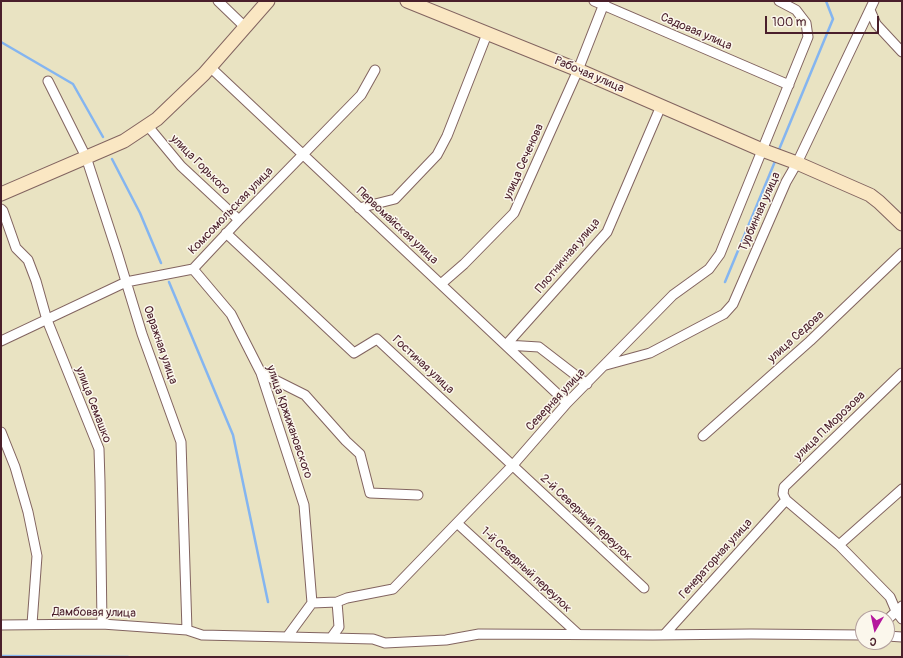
<!DOCTYPE html>
<html>
<head>
<meta charset="utf-8">
<style>
	body { margin:0 }
	#map { position:relative; width:903px; height:658px; overflow:hidden; background:#e9e3c2; font-family:Pangolin,sans-serif }
	canvas { display:block }
	.frame { position:absolute; inset:0; border:2px solid #4a1f2b; pointer-events:none }
	.north { position:absolute; left:855px; top:610px; width:40px; height:40px; box-sizing:border-box; background:#fbf7ec; border:1px solid #b4a19f; border-radius:50%; rotate:189deg; font-size:11px; font-weight:700; line-height:16px; text-align:center; color:#4a1f2b }
	.north::after { content:''; display:block; margin:auto; width:14px; height:18px; background:#b5179e; clip-path:polygon(50% 0,100% 100%,50% 72%,0 100%) }
	.scale { position:absolute; left:765px; top:16px; width:114px; height:18px; box-sizing:border-box; border:2px solid #4a1f2b; border-top:0; padding-left:5px; font-size:12px; line-height:14px; white-space:nowrap; color:#4a1f2b; -webkit-text-stroke:3px #fbf7ec; paint-order:stroke }
</style>
</head>
<body>
<div id="map">
<canvas width="903" height="658"></canvas>
<div class="frame"></div>
<div class="north">С</div>
<div class="scale">100 m</div>
</div>
<script>
const ctx = document.querySelector('canvas').getContext('2d');
ctx.lineJoin = 'round';
function poly(rows) {
  const path = new Path2D();
  for (const r of rows) {
    path.moveTo(r[0], r[1]);
    for (let i = 2; i < r.length; i += 2) path.lineTo(r[i], r[i + 1]);
  }
  return path;
}
function trace(path, color, width, dash) {
  ctx.strokeStyle = color;
  ctx.lineWidth = width;
  ctx.lineCap = dash ? 'butt' : 'round';
  ctx.setLineDash(dash || []);
  ctx.stroke(path);
}
function drawText(font, color, halo, rows, align = 'center') {
  ctx.font = font + ' Pangolin,sans-serif';
  ctx.lineWidth = 3;
  ctx.setLineDash([]);
  ctx.textBaseline = 'middle';
  ctx.strokeStyle = halo;
  ctx.fillStyle = color;
  for (const [text, x, y, turn = 0] of rows) {
    ctx.save();
    ctx.translate(x, y);
    ctx.rotate((+turn || 0) * Math.PI / 180);
    ctx.textAlign = isNaN(turn) ? turn : align;
    if (halo) ctx.strokeText(text, 0, 0);
    ctx.fillText(text, 0, 0);
    ctx.restore();
  }
}
trace(poly([
	[1,42,73,84,103,137],
	[778,152,833,19,826,1],
	[112,159,140,213,161,263],
	[169,282,233,435,268,602],
	[725,282,776,159],
	[1,656,128,657]
]), '#84b5f0', 2.5);
const street = poly([
	[218,1,245,27],
	[594,1,789,85],
	[870,10,876,24,902,52],
	[210,67,567,403],
	[48,81,86,157,117,252,142,334,181,442,187,630],
	[147,125,181,166,239,220],
	[359,208,395,199,437,155,447,136,487,34],
	[1,209,3,211,16,248,28,260,36,281,47,320,99,449,100,482,102,624],
	[226,233,354,353,377,339,644,588],
	[193,269,231,314,261,373,304,505,312,603],
	[441,284,464,264,514,213,578,70,605,1],
	[1,341,126,282,193,269,239,220,361,95,375,70],
	[506,345,607,232,661,106],
	[506,345,539,347,587,384],
	[606,365,650,353,724,314,733,304,786,182,797,163,874,1],
	[261,373,305,395,346,441,360,454,370,493,418,495],
	[902,373,784,487,783,494,786,500,839,545,890,597,896,611,902,619],
	[1,432,15,467,28,512,37,556,32,624],
	[703,436,810,341,902,253],
	[457,523,578,634],
	[839,545,902,489],
	[312,603,337,602,347,598,393,589,513,465,567,403,673,295,709,269,720,254,808,37,806,23,796,10,779,1],
	[887,620,902,606],
	[1,625,102,624,187,630,202,635,331,638,339,627,337,602],
	[664,635,786,500],
	[887,636,902,637],
	[287,637,312,603],
	[331,638,373,639,385,643,446,640,479,634,653,635,751,634,863,635]
]);
const secondary = poly([
	[407,1,578,70,762,150,797,163,870,195,879,202,902,224],
	[1,194,124,141,157,119,204,74,268,1]
]);
trace(street, '#826460', 11);
trace(secondary, '#826460', 15);
trace(street, '#fff', 9);
trace(secondary, '#fae7c3', 13);
drawText('12px', '#4a1f2b', '#fbf7ec', [
	["Садовая улица",696,32,23],
	["Рабочая улица",589,75,23],
	["улица Сеченова",524,162,-66],
	["улица Горького",200,165,45],
	["Комсомольская улица",231,211,-46],
	["Турбинная улица",760,212,-66],
	["Первомайская улица",397,226,43],
	["Плотничная улица",568,256,-50],
	["улица Седова",796,337,-42],
	["Овражная улица",160,345,71],
	["Гостиная улица",423,365,43],
	["Северная улица",556,400,-47],
	["улица Семашко",93,405,69],
	["улица Кржижановского",289,422,71],
	["улица П.Морозова",830,426,-44],
	["2-й Северный переулок",586,518,43],
	["Генераторная улица",716,559,-48],
	["1-й Северный переулок",526,570,43],
	["Дамбовая улица",94,613,1]
]);
</script>
</body>
</html>
